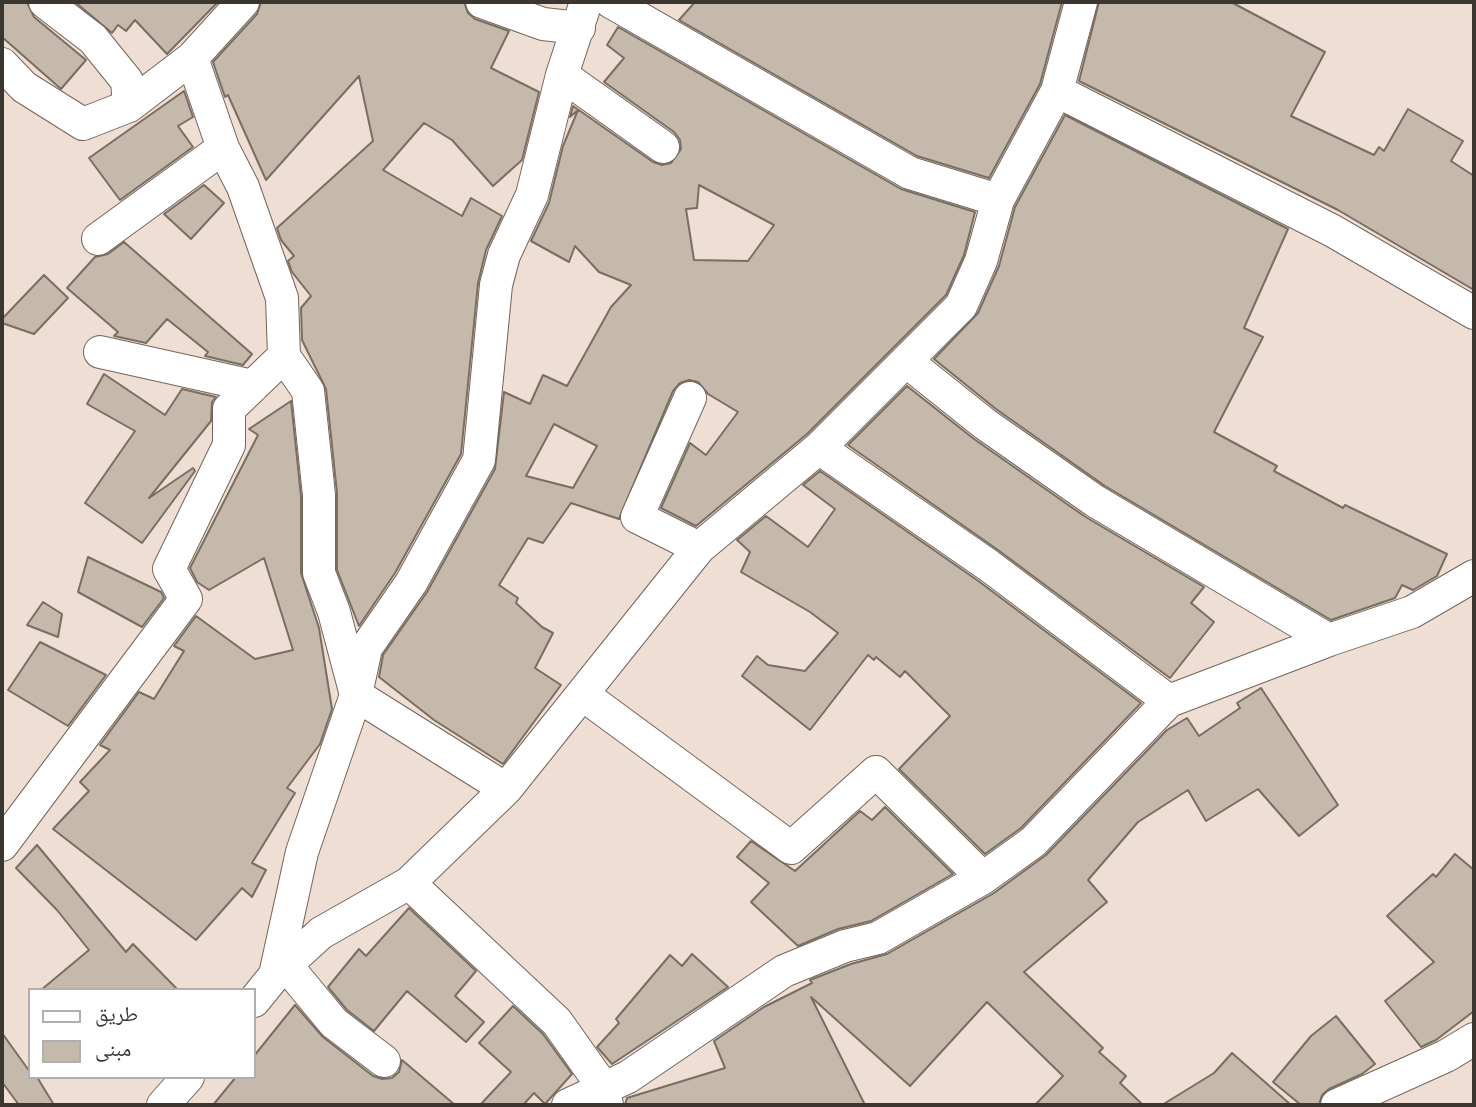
<!DOCTYPE html>
<html>
<head>
<meta charset="utf-8">
<style>
	body { margin:0 }
	#map { position:relative; width:1476px; height:1107px; overflow:hidden; background:#efded3; font-family:Montserrat,"Noto Naskh Arabic",sans-serif }
	canvas { display:block }
	.frame { position:absolute; inset:0; border:4px solid #3c3631; pointer-events:none }
	.legend { position:absolute; left:28px; top:988px; width:228px; height:91px; box-sizing:border-box; background:#fff; border:2px solid #b1afad; margin:0; padding:9px 12px; list-style:none; font-size:21px; color:#3c3631 }
	.legend li { display:flex; align-items:center; gap:14px; height:35px }
	.legend b { width:35px; border:2px solid #b1afad }
</style>
</head>
<body>
<div id="map">
<canvas width="1476" height="1107"></canvas>
<div class="frame"></div>
<ul class="legend">
<li><b style="height:9px;background:#fff"></b>طريق</li>
<li><b style="height:19px;background:#c5b9ab"></b>مبنى</li>
</ul>
</div>
<script>
const ctx = document.querySelector('canvas').getContext('2d');
ctx.lineJoin = 'round';
function paint(path, color) {
  ctx.fillStyle = color;
  ctx.fill(path, 'evenodd');
}
function poly(rows) {
  const path = new Path2D();
  for (const r of rows) {
    path.moveTo(r[0], r[1]);
    for (let i = 2; i < r.length; i += 2) path.lineTo(r[i], r[i + 1]);
  }
  return path;
}
function trace(path, color, width, dash) {
  ctx.strokeStyle = color;
  ctx.lineWidth = width;
  ctx.lineCap = dash ? 'butt' : 'round';
  ctx.setLineDash(dash || []);
  ctx.stroke(path);
}
const building = poly([
	[2,2,27,2,34,17,86,60,61,89,2,37,2,2],
	[75,2,218,2,167,54,135,20,126,31,118,25,112,33,75,2],
	[261,2,464,2,468,13,475,19,509,31,491,68,539,92,522,160,493,186,452,140,424,123,383,170,462,216,471,198,502,216,486,250,478,283,461,454,395,573,359,626,337,570,337,493,326,389,302,340,301,308,311,296,292,272,288,261,294,256,281,240,277,228,373,141,359,76,266,180,228,95,225,97,213,62,257,14,261,2],
	[695,2,1062,2,1040,84,989,178,917,156,679,20,695,2],
	[1099,2,1231,2,1325,52,1291,116,1374,155,1379,147,1384,151,1408,109,1463,141,1451,161,1474,176,1474,290,1338,210,1079,81,1099,2],
	[618,27,901,189,975,212,964,255,946,295,807,434,696,526,661,508,690,443,706,455,738,412,708,394,698,382,689,380,680,383,673,391,619,519,571,503,543,543,528,538,499,585,518,598,516,603,542,627,553,633,535,668,561,685,503,764,434,720,379,677,383,655,427,592,495,469,504,392,530,404,543,375,567,386,611,307,631,285,599,272,575,246,569,262,531,241,549,203,563,146,578,110,570,117,573,106,653,162,662,165,671,163,681,149,680,140,674,132,604,82,624,58,607,45,618,27],
	[699,185,774,225,748,261,694,260,686,209,697,208,699,185],
	[554,424,597,446,573,488,526,476,554,424],
	[184,91,193,117,178,126,193,147,120,200,89,158,184,91],
	[1065,115,1288,229,1244,328,1263,337,1214,432,1277,466,1274,471,1343,508,1345,505,1447,554,1437,576,1413,590,1402,585,1395,598,1331,620,1105,486,996,409,934,359,978,313,999,266,1015,207,1065,115],
	[204,185,224,203,191,239,164,214,204,185],
	[124,242,252,354,243,365,205,356,208,352,167,319,146,343,114,336,118,332,67,288,95,257,108,254,124,242],
	[44,275,68,298,34,334,2,323,2,319,44,275],
	[104,374,165,415,182,389,216,397,212,402,211,421,149,498,193,468,195,471,142,543,85,503,135,431,87,404,104,374],
	[907,386,974,439,1084,516,1204,587,1191,603,1214,622,1170,678,998,550,848,445,907,386],
	[291,401,301,496,301,573,319,628,332,709,320,744,287,788,295,793,252,863,266,870,252,897,242,888,196,940,53,829,89,791,80,782,110,750,100,745,139,692,154,699,184,651,174,646,196,616,255,659,293,650,264,558,209,590,197,582,190,568,258,435,249,429,291,401],
	[820,471,977,580,1141,703,1021,828,985,854,899,769,950,716,905,671,900,677,876,657,874,660,868,655,810,730,742,676,757,656,768,665,805,671,838,633,810,612,741,572,750,552,737,540,766,516,808,547,835,509,803,485,820,471],
	[88,557,161,592,164,598,142,627,78,592,88,557],
	[43,602,62,614,58,637,27,625,43,602],
	[40,642,106,675,68,726,8,690,40,642],
	[1261,688,1338,805,1299,836,1258,789,1206,821,1188,790,1138,822,1088,880,1107,902,1024,972,1103,1048,1099,1052,1126,1076,1120,1083,1143,1105,1035,1105,1063,1076,987,1002,910,1086,811,997,865,1105,625,1105,627,1098,725,1068,714,1041,764,1007,812,983,810,980,851,964,887,954,994,893,1046,855,1167,730,1187,718,1199,736,1240,708,1237,703,1261,688],
	[885,807,953,874,871,921,838,929,798,946,751,902,769,883,737,857,751,841,795,871,860,811,872,820,885,807],
	[37,845,126,952,133,944,178,990,41,990,89,950,57,910,16,868,37,845],
	[1455,854,1474,870,1474,1011,1436,1040,1421,1047,1385,1001,1434,962,1387,916,1433,874,1436,877,1455,854],
	[409,908,476,971,455,996,484,1022,466,1042,407,991,374,1031,347,1010,328,987,359,949,366,956,409,908],
	[692,954,728,987,612,1064,597,1047,619,1023,616,1019,670,955,682,966,692,954],
	[295,1005,323,1037,373,1076,382,1079,392,1078,399,1072,402,1060,455,1105,213,1105,236,1077,254,1077,254,1056,295,1005],
	[513,1006,543,1034,572,1074,545,1104,534,1093,523,1105,480,1105,511,1072,479,1043,513,1006],
	[1336,1016,1375,1064,1362,1074,1329,1089,1322,1095,1319,1105,1301,1105,1273,1082,1311,1036,1336,1016],
	[2,1033,30,1072,30,1077,37,1077,54,1105,19,1105,2,1082,2,1033],
	[1232,1053,1291,1105,1162,1105,1214,1073,1232,1053]
]);
paint(building, '#c5b9ab');
trace(building, '#796e61', 2);
const minor = poly([
	[45,2,93,39,127,81,129,106],
	[482,2,543,24,579,28],
	[611,2,910,173,998,200],
	[192,58,223,148,243,187,282,298,284,356,308,391,319,495,319,573,334,612,356,695,506,789],
	[2,64,24,87,83,124,129,106,192,58,243,2],
	[562,75,663,147],
	[1057,91,1081,2],
	[98,239,223,148],
	[100,352,253,386],
	[906,361,985,424,1095,501,1329,640],
	[690,398,637,517,699,548],
	[582,694,791,848,876,772,983,878],
	[1169,701,1329,640,1412,612,1474,576],
	[2,845,186,599,169,569,229,445,229,409,284,356],
	[409,883,557,1022,603,1087,607,1105],
	[286,965,334,1023,384,1061],
	[275,975,302,852,356,695,366,648,411,583,479,460,496,285,504,255,532,195,562,75,586,2],
	[254,1001,275,975,321,933,409,883,506,789,699,548,819,448,961,306,981,261,998,200,1057,91,1333,231,1474,313],
	[163,1105,188,1077],
	[568,1105,628,1077,784,971,845,946,878,938,983,878,1033,842,1169,701,988,565,819,448],
	[1337,1105,1446,1056,1474,1039]
]);
trace(minor, '#73655b', 34);
trace(minor, '#fff', 32);
</script>
</body>
</html>
